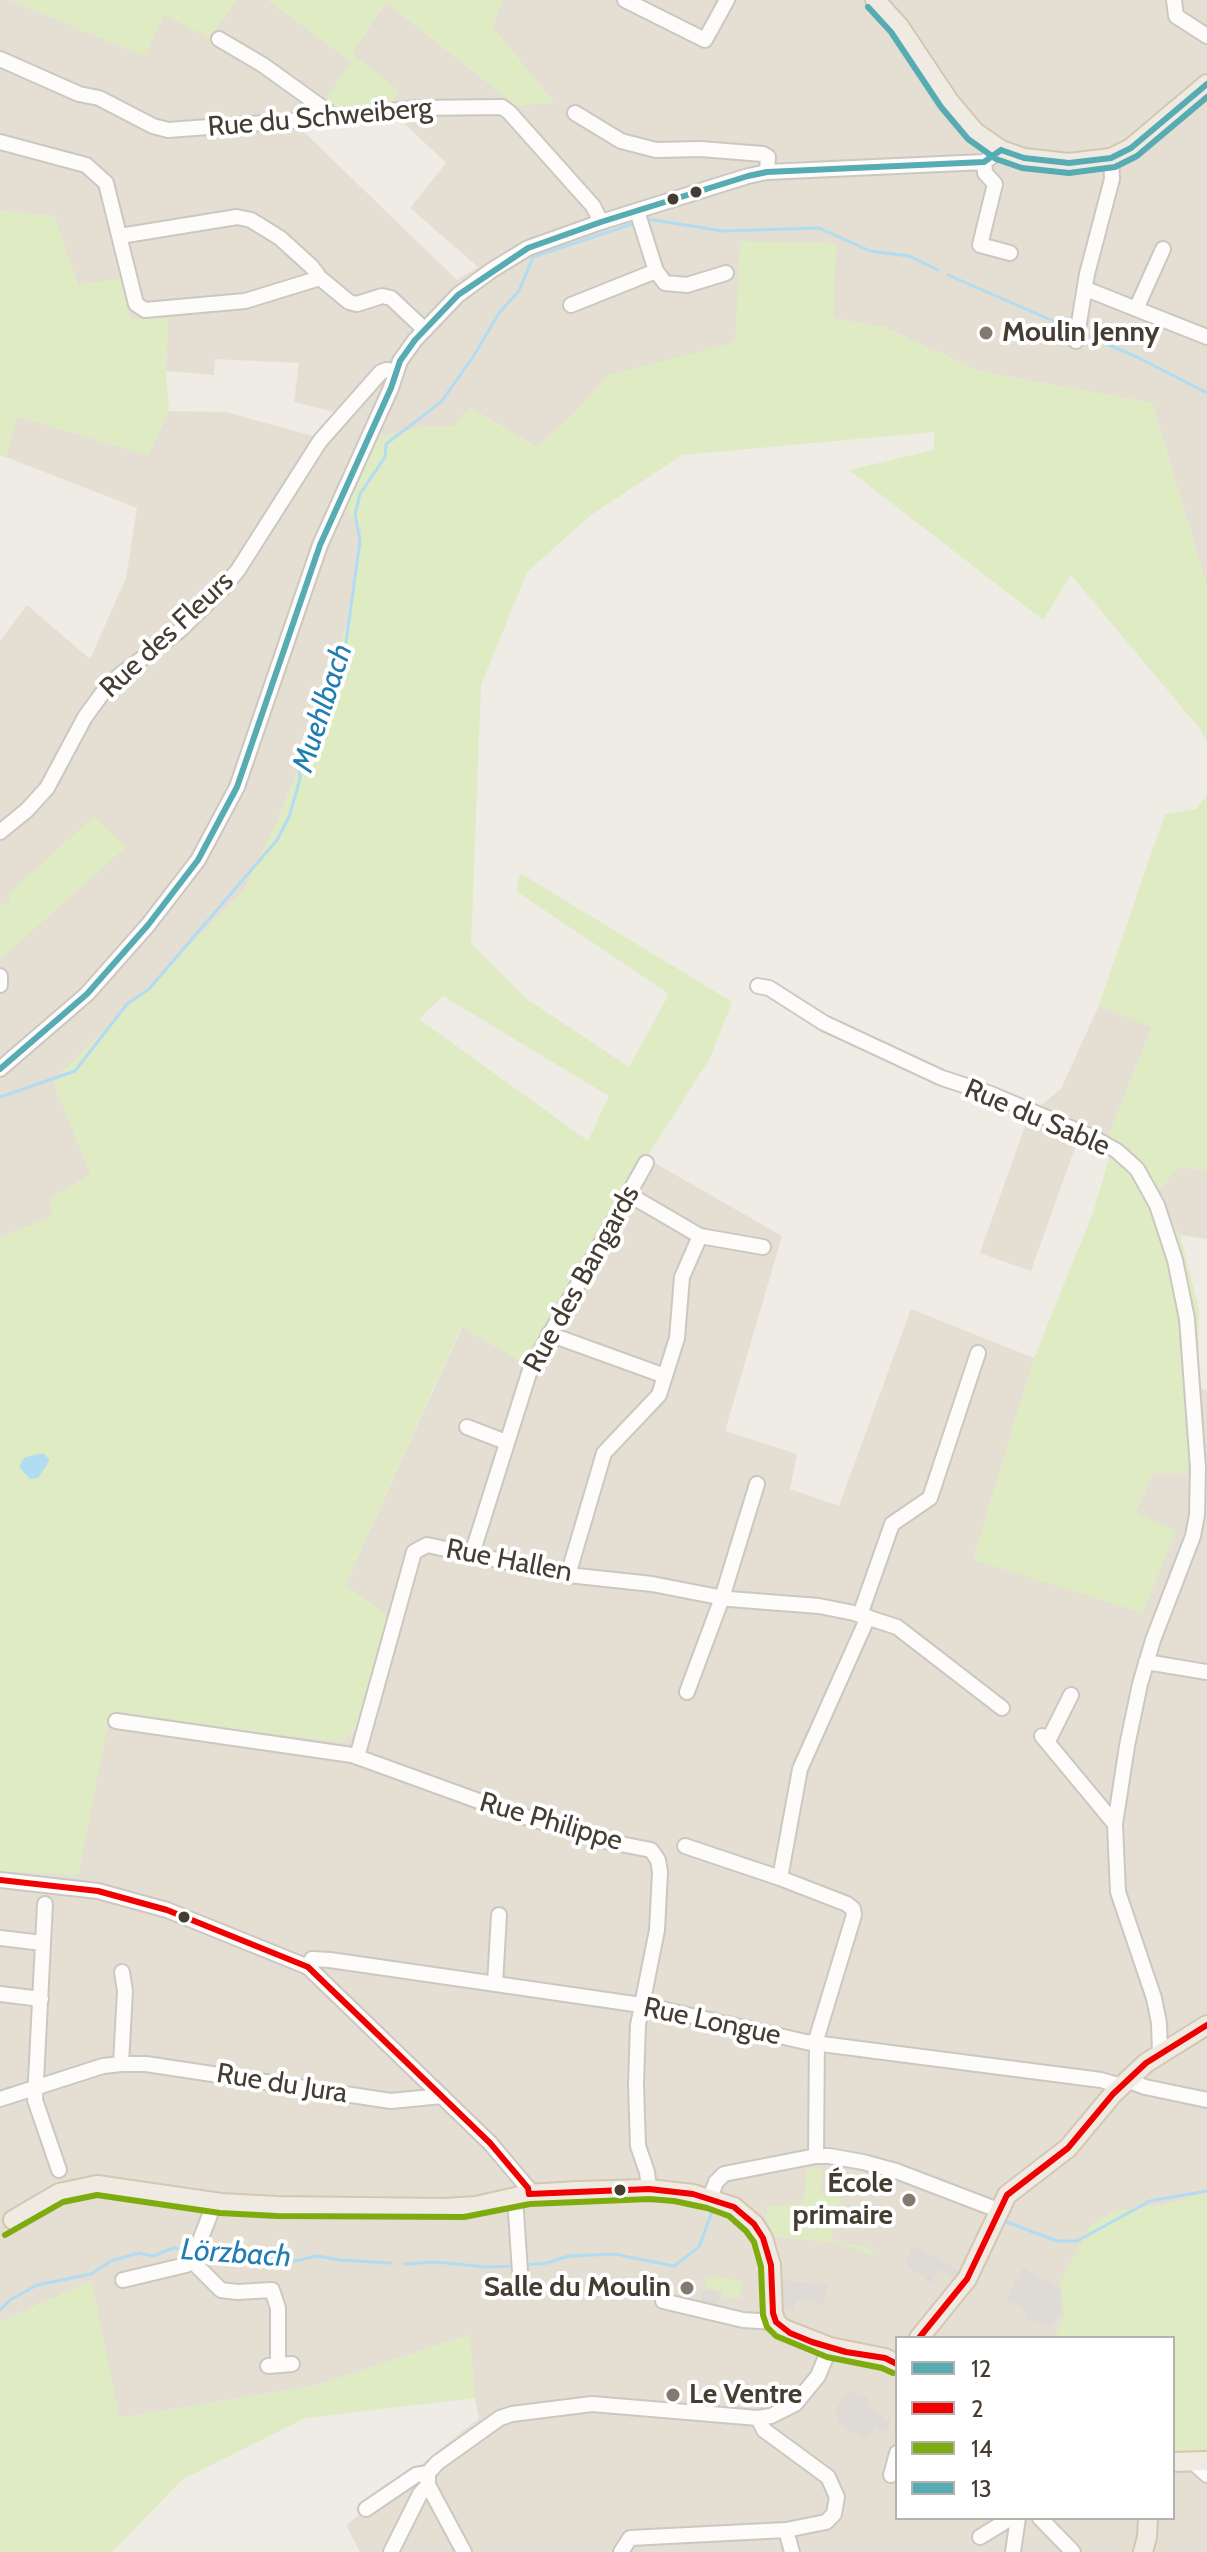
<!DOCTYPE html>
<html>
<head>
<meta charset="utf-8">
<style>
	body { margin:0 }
	#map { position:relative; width:1207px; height:2552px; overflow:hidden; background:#efece6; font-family:Cabin,sans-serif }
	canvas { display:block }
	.legend { position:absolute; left:895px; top:2336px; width:280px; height:184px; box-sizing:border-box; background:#fff; border:2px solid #b5b1ad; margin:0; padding:10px 14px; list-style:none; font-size:24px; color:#453c32 }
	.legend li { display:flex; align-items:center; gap:16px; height:40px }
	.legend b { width:40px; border:2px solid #b5b1ad }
</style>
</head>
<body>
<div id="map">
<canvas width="1207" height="2552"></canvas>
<ul class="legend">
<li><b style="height:10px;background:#56acb2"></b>12</li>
<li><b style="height:10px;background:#f00000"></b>2</li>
<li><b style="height:10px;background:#7eac0f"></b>14</li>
<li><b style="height:10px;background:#56acb2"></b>13</li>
</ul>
</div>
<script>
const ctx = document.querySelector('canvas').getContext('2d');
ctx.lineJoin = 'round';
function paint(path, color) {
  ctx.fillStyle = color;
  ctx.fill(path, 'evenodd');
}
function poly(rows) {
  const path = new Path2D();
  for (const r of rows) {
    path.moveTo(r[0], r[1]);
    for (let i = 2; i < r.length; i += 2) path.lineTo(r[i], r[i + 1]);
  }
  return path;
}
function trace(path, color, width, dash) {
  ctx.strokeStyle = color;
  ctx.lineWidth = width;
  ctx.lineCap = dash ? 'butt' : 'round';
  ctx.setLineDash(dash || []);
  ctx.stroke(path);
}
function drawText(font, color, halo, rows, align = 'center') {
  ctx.font = font + ' Cabin,sans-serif';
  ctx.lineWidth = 8;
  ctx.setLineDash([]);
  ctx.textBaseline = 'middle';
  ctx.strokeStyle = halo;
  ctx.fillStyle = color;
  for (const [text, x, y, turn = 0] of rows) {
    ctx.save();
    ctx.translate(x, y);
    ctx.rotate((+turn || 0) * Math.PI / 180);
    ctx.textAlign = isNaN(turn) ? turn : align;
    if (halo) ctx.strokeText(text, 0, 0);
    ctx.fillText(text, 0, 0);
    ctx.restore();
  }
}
paint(poly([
	[0,0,9,0,145,56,164,14,210,38,236,0,268,0,352,62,343,115,303,131,457,280,478,267,410,208,446,163,388,108,398,90,351,54,386,2,517,106,554,102,492,27,503,0,1207,0,1207,586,1152,403,978,371,884,327,833,318,609,375,574,413,537,447,470,408,454,426,419,428,362,529,347,624,331,673,312,695,307,748,275,826,243,892,53,1082,91,1174,50,1198,53,1217,0,1237,0,641,27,605,90,659,126,578,137,508,6,457,17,416,148,455,169,411,226,412,313,436,335,412,294,402,299,363,215,359,214,375,166,371,168,317,130,320,78,285,54,216,0,211],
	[1099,1005,1152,1027,1109,1135,1179,1167,1207,1171,1207,1239,1180,1235,1111,1152,1078,1139,1031,1271,980,1253,1029,1115,1061,1089],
	[646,1158,782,1236,725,1431,797,1454,790,1489,839,1506,911,1309,1034,1358,973,1560,1135,1513,1153,1473,1198,1388,1207,1390,1207,2552,360,2552,346,2525,479,2418,475,2398,469,2335,318,2385,119,2418,91,2281,0,2322,0,1871,78,1874,109,1714,343,1742,357,1726,345,1585,462,1327,524,1363],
	[897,2338,1173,2338,1173,2518,897,2518]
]), '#e4ded3');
paint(poly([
	[9,0,236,0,210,38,164,15,145,56],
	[267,0,503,0,492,27,555,103,517,106,386,2,352,54,399,90,388,108,343,115,325,100,351,61],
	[0,211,54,216,78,285,121,278,130,319,168,317,166,371,169,411,148,455,17,416,6,457,0,456],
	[740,241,836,243,834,318,883,327,978,371,1152,403,1207,586,1207,741,1200,729,1071,575,1043,620,849,470,934,450,934,432,682,455,591,515,527,572,481,685,471,943,528,1000,629,1067,669,994,516,891,520,873,732,1002,710,1058,608,1218,524,1363,461,1327,345,1585,389,1616,357,1726,343,1742,110,1714,78,1875,0,1871,0,1237,52,1217,50,1198,91,1174,53,1082,243,892,275,826,307,749,312,695,331,673,347,624,362,530,345,507,380,436,419,428,454,426,469,408,537,447,574,413,609,375,735,342],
	[443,996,609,1096,588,1141,419,1019],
	[1207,795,1207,1171,1179,1167,1161,1189,1109,1135,1152,1028,1099,1005,1165,814,1196,809],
	[94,816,126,847,0,960,0,906,9,902,10,892],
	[1111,1152,1180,1235,1199,1309,1198,1388,1187,1473,1153,1473,1135,1512,1176,1531,1143,1613,973,1560,1034,1358,1093,1213],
	[807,2168,823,2169,819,2193,842,2198,831,2239,870,2248,876,2257,842,2243,773,2237,766,2217,767,2206,803,2204],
	[1207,2192,1207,2454,1173,2455,1173,2338,1054,2338,1064,2314,1060,2283,1090,2226,1114,2211,1161,2205],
	[716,2276,743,2281,740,2298,722,2298,723,2291,705,2287,707,2277,715,2279],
	[91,2281,120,2418,318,2385,470,2335,475,2398,305,2418,183,2479,112,2552,0,2552,0,2322]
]), '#deebc3');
paint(poly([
	[912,2246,961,2271,957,2280,940,2269,930,2283,905,2263],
	[1023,2268,1059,2288,1062,2310,1048,2328,1026,2318,1028,2311,1006,2300],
	[781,2280,829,2285,822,2306,804,2298,802,2302,798,2300,792,2311,783,2307],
	[704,2289,720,2293,716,2314,672,2304,675,2295,701,2301],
	[848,2390,868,2398,866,2404,891,2423,885,2433,876,2427,865,2440,839,2423,835,2411]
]), '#dedbd6');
paint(poly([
	[37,1454,44,1454,49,1459,48,1463,38,1478,30,1479,19,1467,24,1458]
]), '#b2dcf1');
trace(poly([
	[647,219,723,231,819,228,870,251,909,256,938,270],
	[948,275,1074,330],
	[1081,333,1139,358,1207,393],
	[0,1097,75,1071,127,1004,149,989,277,840,289,817,300,779,299,768,306,750,317,707,343,664,360,541,355,514,360,494,385,457,386,444,441,402,473,357,499,313,519,291,533,257,632,224],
	[1004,2221,1057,2241,1077,2241,1150,2201,1207,2191],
	[200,2253,224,2259,249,2253,295,2261,317,2256,340,2260,391,2263],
	[404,2264,437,2262,485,2267,516,2266],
	[524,2265,547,2263,569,2256,614,2254,674,2266,699,2247,713,2209],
	[0,2310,10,2300,37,2285,91,2274,111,2261,139,2253,153,2256,173,2248,192,2251]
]), '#b2dcf1', 3);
const minor = poly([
	[625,0,705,40,727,0],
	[1174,0,1176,16,1207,36],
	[219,39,263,65,327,111,331,118],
	[0,59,79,94,99,98,153,126,168,130,331,118,417,108,502,107,509,112,593,206,601,222],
	[575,113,621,141,656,150,701,149,763,154,768,157,767,172],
	[0,142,86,165,106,183,136,304,145,310,245,301,320,278,349,302,357,304,382,296,391,298,425,330],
	[984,162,985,173,995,184,980,245,1010,253],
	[637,211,656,271,665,283,687,285,726,273],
	[120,236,237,217,251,220,280,238,312,267,320,278],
	[1086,289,1207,337],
	[571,305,656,271],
	[1136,309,1163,249],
	[1076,341,1087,274,1112,179,1111,158],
	[0,832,27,810,47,788,85,717,104,691,120,675,179,631,223,588,238,570,320,441,381,372,386,370,396,371],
	[0,976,0,985],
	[758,986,769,988,824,1023,942,1078,991,1094,1094,1138,1117,1151,1137,1169,1157,1205,1175,1260,1187,1319,1198,1468,1197,1515,1193,1536,1153,1640,1140,1684,1127,1746,1115,1824,1118,1892,1154,1998,1159,2023,1160,2053],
	[0,1069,87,994,148,925,198,860,237,787,320,545,391,388,400,361,415,340,458,295,492,270,528,248,601,222,748,176,767,172,984,162,1001,150],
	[628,1194,700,1236,763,1247],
	[549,1334,665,1376],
	[467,1427,506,1442],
	[472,1554,530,1370,646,1163],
	[568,1575,604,1453,659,1395,677,1338,682,1277,700,1236],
	[860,1615,892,1524,930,1498,978,1353],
	[1146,1662,1207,1672],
	[687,1692,722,1598,757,1484],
	[116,1721,352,1755,509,1812,605,1841,651,1850,658,1860,660,1872,657,1930,638,2025,636,2084,638,2146,647,2172,649,2189],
	[1042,1736,1115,1824],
	[1048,1741,1071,1695],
	[357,1757,414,1552,427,1545,568,1575,652,1584,729,1599,819,1606,854,1613,897,1627,1002,1708],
	[685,1846,780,1878,847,1904,853,1909,854,1915,817,2037,816,2156],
	[780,1878,800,1769,868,1617],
	[0,1880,98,1891,167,1910,308,1967,490,2143,528,2188,529,2194],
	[45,1904,35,2100,59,2170],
	[0,1938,43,1943],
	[308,1967,312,1959,330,1960,648,2006,806,2042,1101,2080,1121,2086],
	[495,1984,499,1915],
	[0,1994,41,1999],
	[121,2064,125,1991,122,1972],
	[1127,2080,1145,2087,1207,2100],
	[0,2099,103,2066,121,2064,146,2064,391,2101,442,2096],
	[515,2197,521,2287],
	[710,2198,716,2182,724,2174,816,2156,829,2156,863,2162,896,2171,998,2210],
	[192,2261,221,2290,237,2292,272,2290,278,2308,278,2365],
	[123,2280,186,2265,192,2261,215,2202],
	[663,2301,743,2320,776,2322],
	[268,2366,292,2364],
	[1194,2463,1207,2475],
	[428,2473,428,2485,464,2552],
	[891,2475,897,2453],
	[366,2509,416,2475,428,2473,437,2463,500,2418,512,2414,592,2404,758,2418,771,2416,795,2404,818,2376,830,2347],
	[1040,2518,1073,2552],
	[786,2530,792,2552],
	[980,2537,1011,2518],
	[391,2552,420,2494,428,2485],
	[621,2552,630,2538,786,2530,826,2522,834,2514,837,2497,828,2477,764,2430,758,2418],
	[1013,2552,1018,2518]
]);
const major = poly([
	[875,0,899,26,949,101,975,132,1001,150,1024,158,1069,163,1111,158,1131,148,1207,84],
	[13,2220,59,2193,97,2185,221,2203,277,2206,444,2208,476,2206,529,2194,577,2191,649,2189,693,2194,734,2207,754,2224,763,2238,771,2265,773,2313,776,2322,782,2328,830,2347,885,2358,897,2364],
	[919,2338,967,2279,1007,2195,1068,2148,1113,2094,1146,2063,1207,2025],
	[1173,2462,1207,2461],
	[1143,2552,1147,2537,1148,2518]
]);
trace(minor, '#cbc8c2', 18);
trace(major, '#d4c7b2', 22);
trace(minor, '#fdfcfb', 14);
trace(major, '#f0ebe2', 18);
trace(poly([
	[1001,150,1024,158,1069,163,1111,158,1131,148,1207,84],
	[0,1069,87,994,148,925,198,860,237,787,320,545,391,388,400,361,415,340,458,295,528,248,601,222,748,176,767,172,984,162,1001,150]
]), '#56acb2', 6);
trace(poly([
	[0,1880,98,1891,167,1910,308,1967,490,2143,528,2188,529,2194],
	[529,2194,649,2189,693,2194,734,2207,754,2224,763,2238,771,2265,773,2313,776,2322,790,2333,812,2342,846,2352,885,2358,897,2364],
	[919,2338,967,2279,1007,2195,1068,2148,1113,2094,1146,2063,1207,2025]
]), '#f00000', 6);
trace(poly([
	[5,2235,63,2202,97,2195,220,2213,277,2216,464,2217,530,2204,649,2199,674,2201,707,2208,729,2216,746,2231,754,2242,761,2267,763,2315,767,2327,776,2336,827,2357,882,2368,893,2373]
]), '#7eac0f', 6);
trace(poly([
	[868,7,891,32,941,107,968,139,996,159,1022,168,1069,173,1115,167,1137,156,1207,97]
]), '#56acb2', 6);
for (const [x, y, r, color] of [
	[696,192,7,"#453c32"],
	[673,199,7,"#453c32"],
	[986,333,8,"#807a71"],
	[184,1917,7,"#453c32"],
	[620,2190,7,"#453c32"],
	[909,2200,8,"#807a71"],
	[687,2288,8,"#807a71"],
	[673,2395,8,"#807a71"]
]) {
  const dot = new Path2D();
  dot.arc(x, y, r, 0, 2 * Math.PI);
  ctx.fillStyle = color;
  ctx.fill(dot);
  trace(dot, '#fff', 3);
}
drawText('28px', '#453c32', '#fff', [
	["Rue du Schweiberg",320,118,-5],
	["Rue des Fleurs",167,635,-43],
	["Rue du Sable",1037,1118,23],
	["Rue des Bangards",582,1279,-61],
	["Rue Hallen",509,1561,11],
	["Rue Philippe",551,1822,16],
	["Rue Longue",712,2022,12],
	["Rue du Jura",282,2084,9]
]);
drawText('bold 28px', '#453c32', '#fff', [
	["Moulin Jenny",1002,333],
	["École",893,2184,"right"],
	["primaire",893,2216,"right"],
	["Salle du Moulin",671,2288,"right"],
	["Le Ventre",689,2395]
], 'left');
drawText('italic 30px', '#227db1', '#fff', [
	["Muehlbach",323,708,-72],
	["Lörzbach",236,2254,4]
]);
</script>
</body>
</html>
